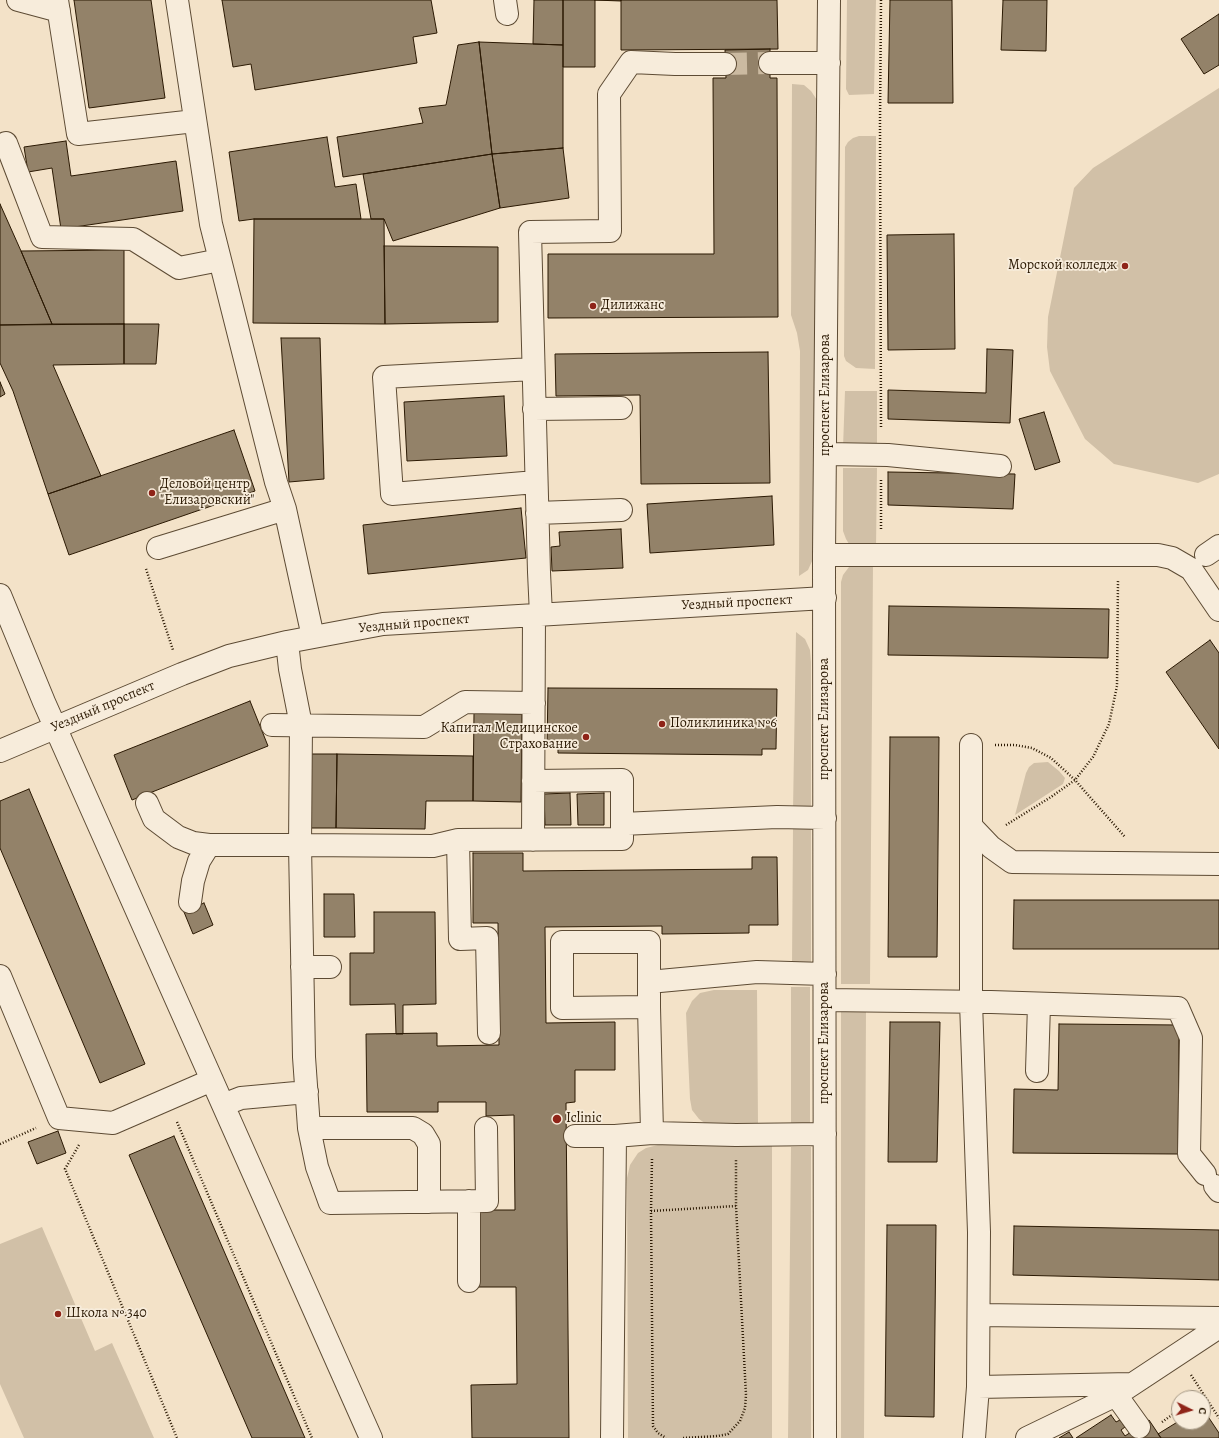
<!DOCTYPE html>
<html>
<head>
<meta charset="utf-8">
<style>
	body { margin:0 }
	#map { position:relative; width:1219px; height:1438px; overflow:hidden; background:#f3e2c8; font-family:Alegreya,serif }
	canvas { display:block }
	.north { position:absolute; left:1171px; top:1390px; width:40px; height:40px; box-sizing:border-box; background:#f7ecdb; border:1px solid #a59885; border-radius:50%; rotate:95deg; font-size:11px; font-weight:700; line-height:16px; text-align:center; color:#2b1903 }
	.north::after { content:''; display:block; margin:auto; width:14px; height:18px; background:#8f2418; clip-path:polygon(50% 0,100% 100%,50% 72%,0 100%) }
</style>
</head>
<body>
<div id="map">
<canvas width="1219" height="1438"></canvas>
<div class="north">С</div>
</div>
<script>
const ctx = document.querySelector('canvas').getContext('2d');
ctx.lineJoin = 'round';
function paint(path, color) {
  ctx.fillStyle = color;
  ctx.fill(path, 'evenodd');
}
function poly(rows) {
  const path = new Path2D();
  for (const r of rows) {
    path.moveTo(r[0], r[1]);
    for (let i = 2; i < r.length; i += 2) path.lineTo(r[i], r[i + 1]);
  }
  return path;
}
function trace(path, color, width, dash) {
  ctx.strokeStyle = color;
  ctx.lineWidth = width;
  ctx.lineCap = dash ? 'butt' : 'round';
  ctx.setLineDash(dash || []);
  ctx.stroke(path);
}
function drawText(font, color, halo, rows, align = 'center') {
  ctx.font = font + ' Alegreya,serif';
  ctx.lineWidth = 3.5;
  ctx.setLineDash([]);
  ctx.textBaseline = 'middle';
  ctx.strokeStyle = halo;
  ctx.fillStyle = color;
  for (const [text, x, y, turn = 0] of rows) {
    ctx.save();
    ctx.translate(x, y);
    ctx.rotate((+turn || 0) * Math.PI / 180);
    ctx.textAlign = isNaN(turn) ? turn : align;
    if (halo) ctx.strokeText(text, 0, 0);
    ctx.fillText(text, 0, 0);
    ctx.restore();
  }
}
paint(poly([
	[847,0,876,0,874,94,849,95,846,89],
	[792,84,804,85,811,91,817,100,813,559,808,570,799,576,800,351,797,333,791,315],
	[1219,88,1219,474,1198,483,1114,464,1085,439,1050,371,1047,347,1048,317,1074,188,1093,168],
	[859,136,876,136,875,369,856,368,846,361,844,356,845,147,848,142,853,138],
	[845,391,877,391,877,448,843,448],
	[843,468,877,468,876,549,849,544,846,539,843,531],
	[873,563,870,984,841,984,841,582,843,575,849,567],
	[796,632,805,639,810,650,811,662,811,810,793,810],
	[1048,762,1059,771,1065,778,1063,784,1015,815,1026,773,1029,767,1034,763],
	[793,829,811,829,811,965,792,965],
	[791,987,810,987,810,1124,791,1124],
	[714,990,757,990,758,1125,706,1124,699,1119,692,1110,690,1099,686,1013,692,1001,700,993],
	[841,1009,866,1009,864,1438,841,1438],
	[658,1145,772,1146,772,1438,628,1438,627,1178,630,1165,638,1153,646,1148],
	[791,1147,811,1147,811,1438,788,1438],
	[42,1227,95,1351,112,1343,154,1438,24,1438,0,1384,0,1244]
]), '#d1c0a7');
const building = poly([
	[74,0,151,0,165,98,89,108,74,0],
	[222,0,431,0,437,33,413,37,417,63,255,90,251,64,233,67,222,0],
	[534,0,563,0,563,45,533,44,534,0],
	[563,0,595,0,595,67,563,67,563,0],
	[595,0,621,0,621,1,595,0],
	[621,0,777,0,778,49,621,50,621,0],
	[890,0,952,0,953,103,888,103,890,0],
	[1003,0,1047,0,1046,51,1001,50,1003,0],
	[1219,14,1219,65,1204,74,1181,39,1219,14],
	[479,42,563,45,563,148,492,154,479,42],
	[479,42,492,154,343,177,337,137,423,123,419,108,446,105,458,45,479,42],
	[770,49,770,78,777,78,778,317,548,318,548,254,714,254,713,78,726,78,725,50,770,49],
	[327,137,335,187,356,184,361,219,254,219,239,221,229,152,327,137],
	[66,141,71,176,176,161,183,211,61,229,52,168,28,172,24,147,66,141],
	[563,148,569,198,500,208,492,154,563,148],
	[492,154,500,208,393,241,384,219,371,219,363,174,492,154],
	[0,204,21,251,52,324,0,325,0,204],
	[254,219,384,219,385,324,253,323,254,219],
	[954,234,955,349,888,350,887,235,954,234],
	[384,246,498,247,498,322,385,324,384,246],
	[124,250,124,324,52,324,21,251,124,250],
	[124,324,124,364,53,365,101,476,48,494,13,391,0,363,0,325,124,324],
	[124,324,159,324,156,364,124,364,124,324],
	[281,338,320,338,324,479,289,482,281,338],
	[987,349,1013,350,1010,423,888,419,888,390,986,393,987,349],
	[768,352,770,483,641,484,640,395,556,396,555,354,768,352],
	[0,382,5,394,0,397,0,382],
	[504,396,507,456,407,461,404,402,504,396],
	[1044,412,1060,462,1035,470,1019,419,1044,412],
	[234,430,255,491,69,555,48,494,234,430],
	[888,472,1015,474,1013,509,888,505,888,472],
	[772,496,774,545,650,553,647,504,772,496],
	[521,508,526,558,368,574,363,525,521,508],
	[621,529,623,568,552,571,551,547,560,546,559,532,621,529],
	[889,606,1109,609,1108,658,888,655,889,606],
	[1210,640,1219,653,1219,749,1166,672,1210,640],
	[548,688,777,689,776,749,762,749,762,755,558,753,558,748,547,748,548,688],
	[250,701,268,746,132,800,114,755,250,701],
	[474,713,522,714,521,802,473,801,474,713],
	[890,737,939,737,937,957,888,957,890,737],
	[311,754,337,754,336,828,310,828,311,754],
	[337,754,473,756,473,801,426,801,425,829,336,828,337,754],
	[29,789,145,1064,100,1083,0,848,0,801,29,789],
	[570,793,571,825,545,825,544,794,570,793],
	[604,793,604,825,578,825,577,794,604,793],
	[473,853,523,853,523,871,752,869,752,857,777,857,778,925,749,925,749,933,662,934,662,926,545,927,546,1023,615,1022,615,1070,575,1070,575,1102,566,1103,569,1438,472,1438,471,1385,517,1384,516,1287,478,1287,478,1210,515,1210,514,1115,486,1116,486,1102,438,1102,438,1112,367,1112,366,1034,437,1033,437,1046,499,1045,498,923,473,923,473,853],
	[324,894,354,894,355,937,324,937,324,894],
	[1014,900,1219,900,1219,949,1013,949,1014,900],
	[204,903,213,925,193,934,184,912,204,903],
	[374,912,435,912,436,1004,403,1005,403,1034,396,1034,395,1004,350,1005,350,953,374,953,374,912],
	[890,1022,940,1022,937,1162,888,1162,890,1022],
	[1059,1024,1179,1025,1178,1154,1013,1153,1014,1089,1058,1090,1059,1024],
	[58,1131,66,1153,37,1164,28,1142,58,1131],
	[174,1136,217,1235,305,1438,252,1438,129,1155,174,1136],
	[887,1225,936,1225,934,1417,885,1416,887,1225],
	[1014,1226,1219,1230,1219,1280,1013,1275,1014,1226],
	[1203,1409,1219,1433,1219,1438,1161,1438,1158,1434,1179,1421,1179,1422,1203,1422,1203,1409],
	[1111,1415,1116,1422,1120,1420,1125,1427,1121,1430,1125,1436,1149,1420,1161,1438,1076,1438,1111,1415],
	[1069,1432,1073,1438,1059,1438,1069,1432]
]);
paint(building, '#938269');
trace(building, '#2b1903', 1);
trace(poly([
	[725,64,770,63]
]), '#cbbaa1', 22, [22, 11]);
const minor = poly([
	[18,0,59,11],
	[57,0,78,134,195,121],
	[177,0,211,224,276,482,285,509,313,637],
	[505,0,507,14],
	[770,63,829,63],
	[6,143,42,237,133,239,179,268,220,260],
	[533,369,384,377,392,494,536,482],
	[534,409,621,408],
	[826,454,888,455,1000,466],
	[537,513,621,510],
	[158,548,285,509],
	[824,555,1158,555,1172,558,1191,569,1219,610],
	[1206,555,1219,546],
	[0,595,44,702,371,1438],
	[541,615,539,572,530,232,610,231,609,94,631,62,675,64,725,64],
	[287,642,290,669,301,725,300,845,304,1057,309,1128,317,1167,330,1203,487,1201,486,1128],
	[272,725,424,727,465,702,534,703],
	[971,745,971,1002,979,1232,978,1387,974,1438],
	[0,751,182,674,229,656,287,642,383,624,825,598],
	[147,803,154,819,178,837,193,843,209,845,300,845,433,846,458,840,460,939,487,938,489,1033],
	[622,824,777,817,825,818],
	[971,826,991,847,1012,862,1219,864],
	[458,840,622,839,622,780,533,781],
	[533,840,534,615],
	[190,902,193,881,199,861,209,845],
	[562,942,649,942,649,1007,562,1008,562,942],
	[302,967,330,967],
	[0,976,59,1118,113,1123,212,1080],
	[649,982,757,972,825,974],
	[825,1000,991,1002,1178,1008,1191,1038,1189,1154,1205,1174],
	[649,1007,652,1133],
	[1037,1071,1039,1004],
	[223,1105,241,1098,307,1092],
	[309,1128,413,1128,423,1134,429,1144,429,1202],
	[575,1136,615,1136,652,1133,736,1135,825,1134],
	[1215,1186,1219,1191],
	[469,1281,469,1201],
	[979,1315,1219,1318],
	[978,1387,1131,1384],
	[1116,1395,1139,1427],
	[612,1438,615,1136],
	[825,1438,824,555,829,0],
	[1027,1438,1116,1395,1219,1327]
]);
trace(minor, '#5d4b34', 24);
trace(poly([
	[881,0,880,123,881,429],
	[881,529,881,480],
	[146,569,173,650],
	[995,745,1015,745,1032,748,1051,758,1075,780,1125,837],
	[1006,825,1051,797,1075,780,1093,757,1109,724,1117,686,1118,580],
	[177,1122,312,1438],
	[0,1144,36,1128],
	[79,1145,65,1169,177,1438],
	[652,1159,651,1211,653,1426,658,1433,666,1438],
	[651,1211,736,1206],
	[1191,1375,1219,1418],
	[1195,1398,1203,1393],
	[1162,1422,1179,1410],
	[683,1438,718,1436,728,1434,740,1421,745,1408,746,1395,736,1206,736,1160]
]), '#2b1903', 2.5, [1, 2]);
trace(minor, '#f7ecdb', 22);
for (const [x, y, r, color] of [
	[1125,266,4,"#8f2418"],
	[593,306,4,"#8f2418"],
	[152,493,4,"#8f2418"],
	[662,724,4,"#8f2418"],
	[586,737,4,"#8f2418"],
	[557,1119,5,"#8f2418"],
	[58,1314,4,"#8f2418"]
]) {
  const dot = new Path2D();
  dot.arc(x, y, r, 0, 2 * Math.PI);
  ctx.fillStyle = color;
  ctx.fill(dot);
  trace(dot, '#f7ecdb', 1.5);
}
drawText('14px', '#2b1903', '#f7ecdb', [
	["Морской колледж",1117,266,"right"],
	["Дилижанс",601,306],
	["Деловой центр",160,485],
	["\"Елизаровский\"",160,501],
	["Поликлиника №6",670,724],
	["Капитал Медицинское",578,729,"right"],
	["Страхование",578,745,"right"],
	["Iclinic",566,1119],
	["Школа № 340",66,1314]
], 'left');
drawText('14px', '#2b1903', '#f7ecdb', [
	["проспект Елизарова",826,395,-90],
	["Уездный проспект",737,603,-3],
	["Уездный проспект",414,624,-5],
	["Уездный проспект",103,707,-23],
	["проспект Елизарова",825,719,-90],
	["проспект Елизарова",825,1043,-90]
]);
</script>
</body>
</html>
